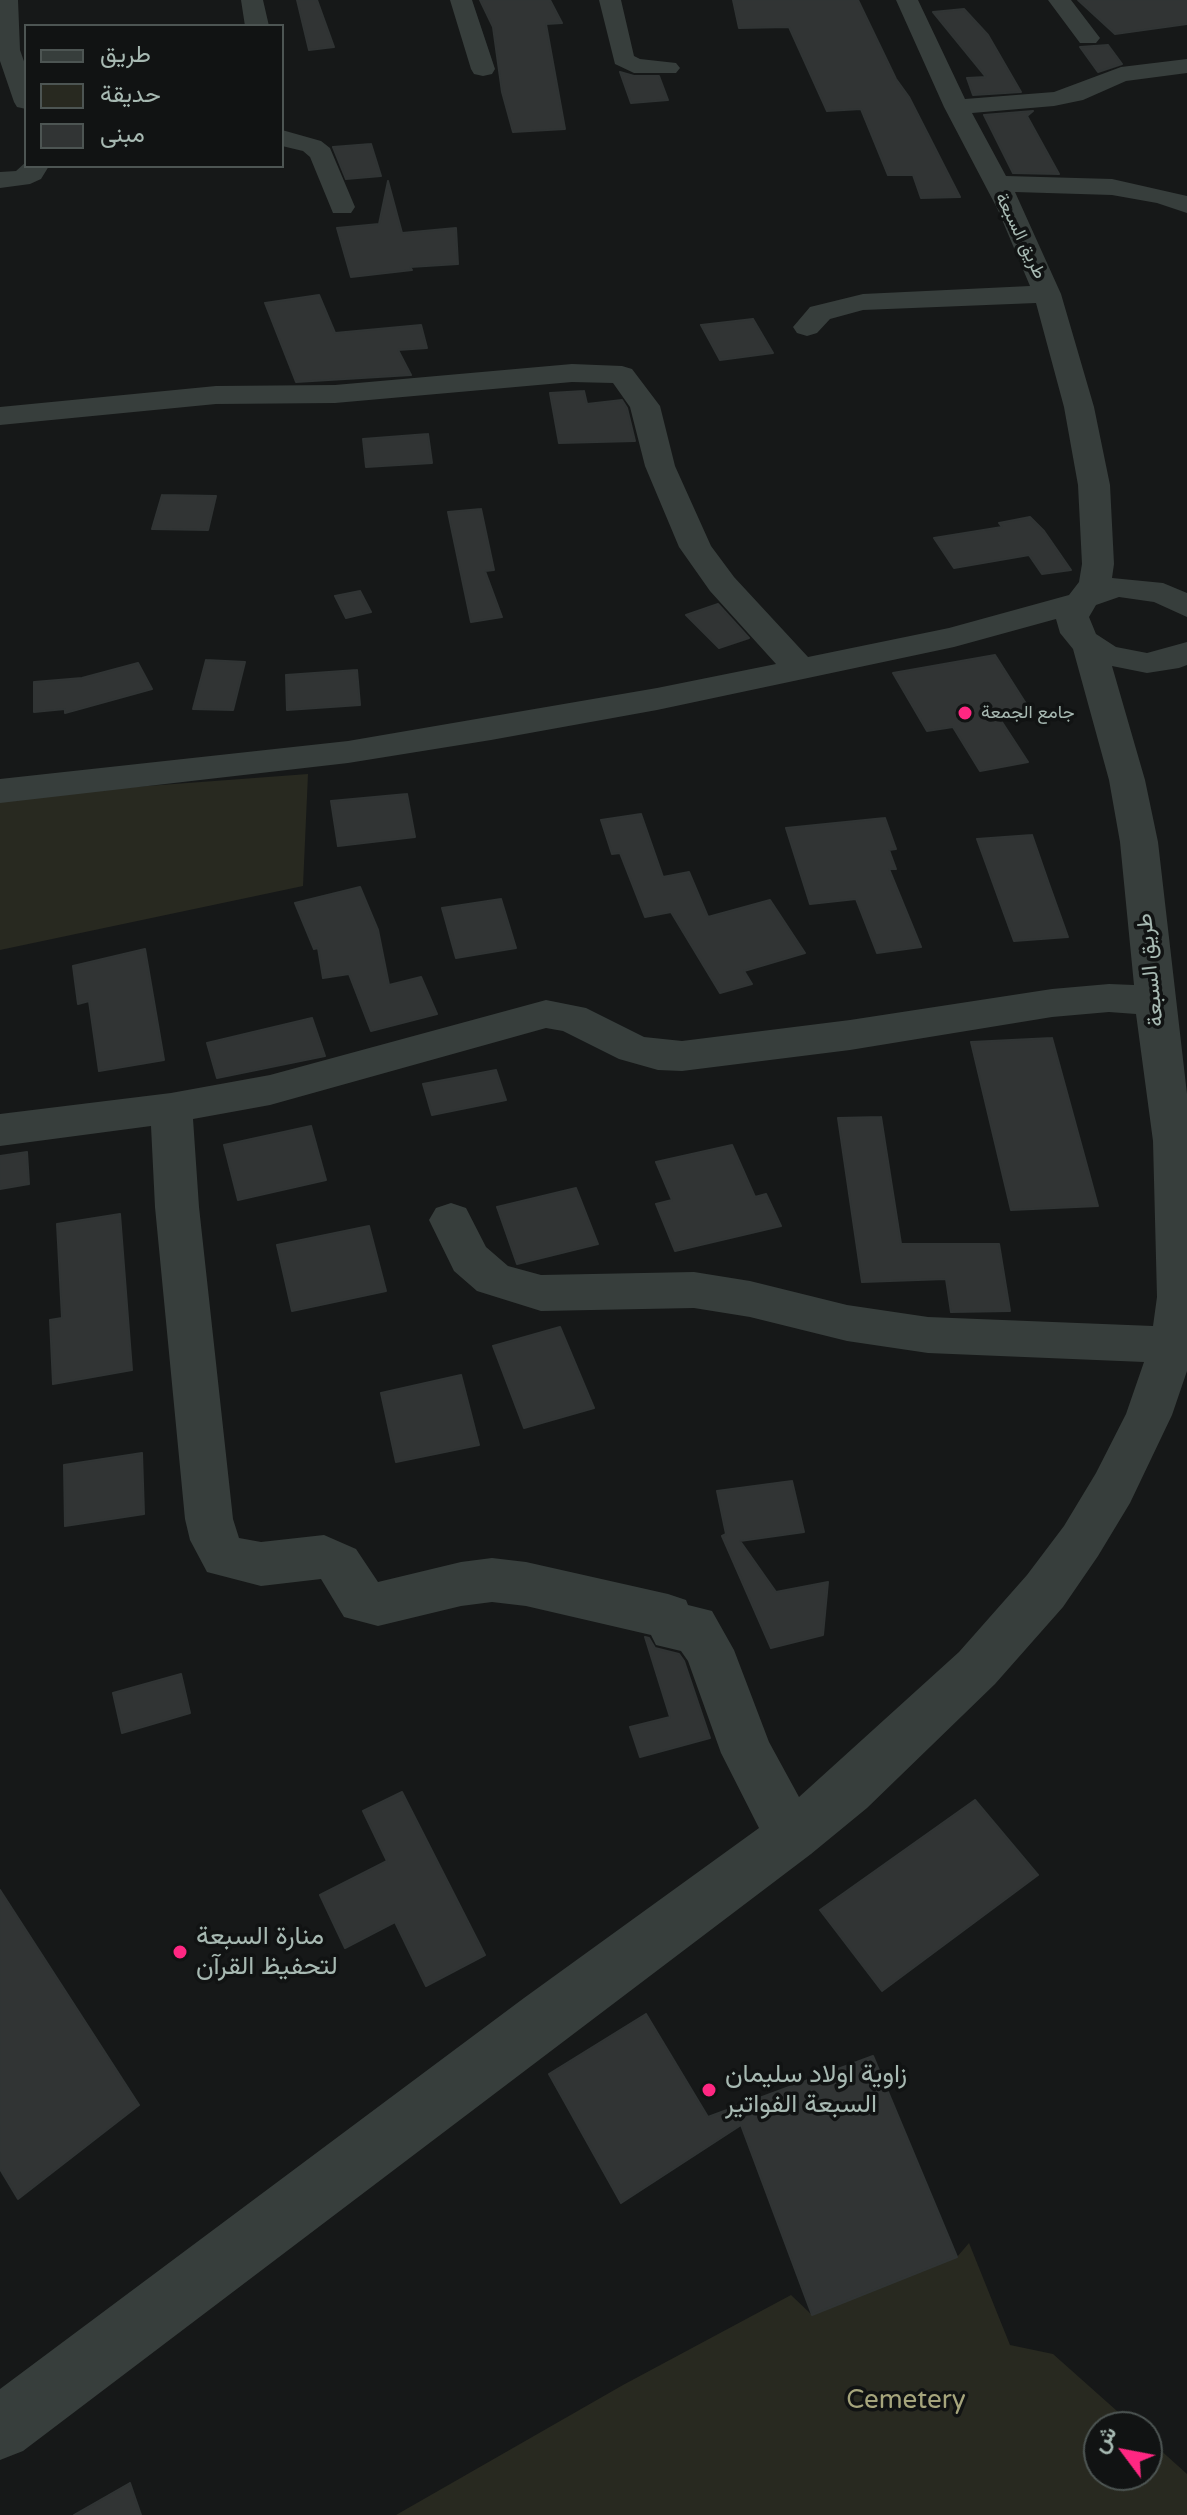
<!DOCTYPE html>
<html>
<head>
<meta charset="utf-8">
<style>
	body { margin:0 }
	#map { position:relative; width:1187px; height:2515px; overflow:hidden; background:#161818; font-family:"Varela Round",Vazirmatn,sans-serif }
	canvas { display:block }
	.legend { position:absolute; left:24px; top:24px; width:260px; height:144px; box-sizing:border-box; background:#111313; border:2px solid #4d5553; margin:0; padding:10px 14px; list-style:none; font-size:24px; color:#a7b9b2 }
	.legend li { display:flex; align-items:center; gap:16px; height:40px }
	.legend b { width:40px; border:2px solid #4d5553 }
	.north { position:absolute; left:1083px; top:2411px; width:80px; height:80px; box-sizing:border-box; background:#111313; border:2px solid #4d5553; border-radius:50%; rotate:302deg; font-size:22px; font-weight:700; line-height:32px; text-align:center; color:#a7b9b2 }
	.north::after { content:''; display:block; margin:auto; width:28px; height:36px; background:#ff2782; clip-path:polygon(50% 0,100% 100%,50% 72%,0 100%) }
</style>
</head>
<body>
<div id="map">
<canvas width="1187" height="2515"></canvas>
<ul class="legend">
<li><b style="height:10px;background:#373e3c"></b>طريق</li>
<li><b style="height:22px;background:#282920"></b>حديقة</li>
<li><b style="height:22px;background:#313434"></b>مبنى</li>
</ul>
<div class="north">ش</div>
</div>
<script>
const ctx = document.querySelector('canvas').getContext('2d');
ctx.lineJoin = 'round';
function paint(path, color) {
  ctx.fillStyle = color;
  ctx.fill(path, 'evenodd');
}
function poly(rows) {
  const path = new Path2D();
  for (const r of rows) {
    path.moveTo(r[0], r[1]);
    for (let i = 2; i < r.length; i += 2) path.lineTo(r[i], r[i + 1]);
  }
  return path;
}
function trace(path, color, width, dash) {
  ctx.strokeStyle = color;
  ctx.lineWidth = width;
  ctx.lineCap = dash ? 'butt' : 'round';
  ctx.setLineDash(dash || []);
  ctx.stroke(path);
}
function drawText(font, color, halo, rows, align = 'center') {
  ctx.font = font + ' "Varela Round",Vazirmatn,sans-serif';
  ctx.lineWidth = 7;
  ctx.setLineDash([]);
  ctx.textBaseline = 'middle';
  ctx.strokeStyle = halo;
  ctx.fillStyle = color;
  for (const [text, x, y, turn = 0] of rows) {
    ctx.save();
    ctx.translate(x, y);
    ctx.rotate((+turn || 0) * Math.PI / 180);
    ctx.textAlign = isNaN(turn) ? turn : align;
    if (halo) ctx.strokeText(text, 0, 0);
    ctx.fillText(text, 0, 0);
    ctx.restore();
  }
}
paint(poly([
	[308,774,303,886,0,950,0,797],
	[969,2243,1010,2345,1053,2354,1135,2427,1099,2427,1099,2475,1147,2475,1147,2438,1187,2474,1187,2515,396,2515,623,2385,791,2295,812,2315,957,2257]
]), '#282920');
const building = poly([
	[297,0,317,0,334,47,309,50,297,0],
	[480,0,550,0,562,23,546,24,565,129,513,132,502,92,493,27,480,0],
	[733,0,858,0,896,79,909,97,960,197,921,198,913,175,888,175,861,109,827,111,789,27,739,28,733,0],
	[1078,0,1187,0,1187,24,1115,34,1078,0],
	[964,9,988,35,1021,92,973,95,967,78,986,77,933,12,964,9],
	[1108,45,1122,64,1098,72,1080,47,1108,45],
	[620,72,634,76,659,76,668,100,631,103,620,72],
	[1033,111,1027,116,1059,174,1013,173,984,115,1033,111],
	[371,144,381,176,346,179,333,147,371,144],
	[388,181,402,233,456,228,458,264,410,267,412,270,351,277,337,228,379,224,388,181],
	[319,295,335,333,421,325,427,348,398,350,411,375,296,382,265,303,319,295],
	[753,319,773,353,720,360,701,325,753,319],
	[584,391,587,404,622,400,627,408,635,441,559,443,550,393,584,391],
	[428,434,432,463,366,467,363,439,428,434],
	[162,495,216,496,208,530,152,529,162,495],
	[481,509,494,570,485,571,502,617,471,622,448,512,481,509],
	[1030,517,1044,531,1071,570,1042,574,1029,555,954,568,934,538,1002,527,999,523,1030,517],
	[360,591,371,612,346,618,335,596,360,591],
	[718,604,749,638,719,648,686,615,718,604],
	[995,655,1030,710,998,716,1028,762,980,771,953,727,927,731,893,673,995,655],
	[206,660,245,662,233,710,193,709,206,660],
	[138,663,152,689,65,713,65,709,34,712,34,682,82,678,138,663],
	[357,670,360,705,287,710,286,675,357,670],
	[407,794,415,837,338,846,331,801,407,794],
	[641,814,663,877,689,872,708,917,770,900,805,953,744,971,752,984,720,993,671,912,645,917,620,853,612,854,601,820,641,814],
	[885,818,896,849,889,850,896,869,889,869,921,947,877,953,856,899,810,904,786,828,885,818],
	[1032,835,1049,884,1068,937,1014,941,977,839,1032,835],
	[360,887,378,930,389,985,421,977,437,1014,371,1031,349,974,323,978,318,948,314,949,295,903,360,887],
	[501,899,516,948,456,958,442,908,501,899],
	[145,949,164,1060,99,1071,89,1001,78,1004,73,966,145,949],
	[312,1018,325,1056,217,1078,207,1043,312,1018],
	[1052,1038,1098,1206,1011,1210,971,1042,1052,1038],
	[496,1070,506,1100,432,1115,423,1084,496,1070],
	[881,1117,901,1244,999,1244,1010,1311,951,1312,946,1279,862,1282,838,1118,881,1117],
	[311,1126,326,1180,238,1200,224,1145,311,1126],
	[732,1145,755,1197,766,1194,781,1226,675,1251,656,1204,672,1200,656,1162,732,1145],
	[27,1152,29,1184,0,1189,0,1156,27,1152],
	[576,1188,598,1244,517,1264,497,1207,576,1188],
	[120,1214,132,1370,53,1384,50,1320,62,1318,57,1224,120,1214],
	[369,1226,386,1291,292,1311,277,1245,369,1226],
	[560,1327,594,1408,524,1428,493,1346,560,1327],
	[461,1375,479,1445,396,1462,381,1393,461,1375],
	[142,1453,144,1514,65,1526,64,1465,142,1453],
	[792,1481,804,1532,740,1541,776,1592,828,1582,823,1635,771,1648,722,1536,726,1534,717,1491,792,1481],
	[645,1637,649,1638,655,1648,679,1654,684,1661,710,1738,640,1757,630,1727,670,1717,645,1637],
	[181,1674,190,1713,122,1733,113,1693,181,1674],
	[402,1792,485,1955,426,1986,395,1922,345,1948,320,1895,387,1861,363,1811,402,1792],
	[975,1800,1038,1875,882,1991,820,1910,975,1800],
	[0,1890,139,2105,18,2199,0,2169,0,1890],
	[646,2014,708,2117,873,2056,957,2257,812,2315,741,2125,621,2203,549,2074,646,2014],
	[130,2483,141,2515,74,2515,130,2483]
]);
paint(building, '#313434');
trace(building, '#303434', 2);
paint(poly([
	[0,0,18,0,20,50,26,67,26,109,17,107,14,102,0,61,0,0],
	[241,0,263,0,269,26,245,26,241,0],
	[450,0,472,0,495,69,492,74,483,76,474,74,471,69,450,0],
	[599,0,621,0,634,56,640,59,676,63,680,68,676,73,634,73,615,64,599,0],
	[896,0,918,0,965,99,1054,92,1121,67,1187,59,1187,73,1126,81,1083,100,1054,106,972,113,1006,176,1112,179,1187,196,1187,213,1157,203,1112,195,1015,192,1061,294,1094,407,1110,485,1114,564,1112,578,1163,583,1187,593,1187,617,1154,602,1119,597,1096,605,1089,617,1096,634,1116,647,1147,653,1187,642,1187,665,1179,668,1147,673,1112,666,1145,780,1158,842,1187,1094,1187,1371,1172,1415,1130,1503,1098,1556,1063,1607,995,1684,867,1808,811,1854,23,2451,0,2460,0,2389,524,1998,759,1828,721,1753,688,1661,681,1651,656,1645,651,1635,526,1606,492,1602,461,1606,378,1626,344,1617,321,1579,261,1586,207,1572,190,1540,185,1519,155,1207,151,1126,0,1146,0,1114,171,1093,270,1075,546,1000,586,1008,644,1037,682,1041,850,1020,1052,989,1109,984,1134,985,1120,842,1109,780,1073,649,1060,633,1056,619,954,647,657,710,491,740,348,763,0,803,0,779,348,741,657,688,776,664,710,591,679,547,645,466,630,407,613,383,572,382,335,403,216,404,0,425,0,407,216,386,335,385,572,364,622,366,632,369,660,406,675,466,711,546,734,577,808,657,949,628,1069,595,1079,582,1082,564,1078,485,1064,407,1036,303,863,310,830,319,817,333,807,336,797,333,793,327,810,307,863,294,1030,286,998,210,944,107,896,0],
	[1109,1012,1136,1014,1153,1141,1157,1297,1153,1326,928,1317,847,1305,750,1281,694,1272,541,1275,508,1266,486,1247,466,1208,451,1203,436,1208,429,1220,454,1271,477,1291,541,1311,694,1308,750,1317,847,1341,928,1353,1144,1362,1126,1414,1096,1473,1064,1526,1027,1575,959,1652,799,1797,769,1742,734,1650,712,1611,688,1605,686,1600,668,1594,526,1562,492,1558,461,1562,378,1582,356,1549,324,1535,261,1542,239,1538,233,1519,199,1207,193,1119,270,1105,546,1028,563,1031,619,1059,658,1070,682,1071,850,1050,1052,1017,1109,1012],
	[1048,0,1071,0,1100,38,1096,43,1080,43,1048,0],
	[282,130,321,141,330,148,355,207,351,213,333,213,310,157,303,151,282,146,282,130],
	[26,162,26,166,49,166,41,179,30,184,0,188,0,172,16,171,26,162]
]), '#373e3c');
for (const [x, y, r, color] of [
	[965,713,8,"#ff2782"],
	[180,1952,8,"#ff2782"],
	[709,2090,8,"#ff2782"]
]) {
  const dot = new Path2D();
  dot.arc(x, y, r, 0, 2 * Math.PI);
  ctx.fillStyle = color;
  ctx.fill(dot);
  trace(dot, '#111313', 3);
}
drawText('18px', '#a7b9b2', '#111313', [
	["طريق السبعة",1020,236,64]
]);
drawText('18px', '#a7b9b2', '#111313', [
	["جامع الجمعة",981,713]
], 'left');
drawText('22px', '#a7b9b2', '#111313', [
	["طريق السبعة",1151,970,-96]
]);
drawText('26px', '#a7b9b2', '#111313', [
	["منارة السبعة",196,1937],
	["لتحفيظ القرآن",196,1967],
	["زاوية اولاد سليمان",725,2075],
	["السبعة الفواتير",725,2105]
], 'left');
drawText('26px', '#a6a57c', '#111313', [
	["Cemetery",906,2401]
]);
</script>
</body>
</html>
